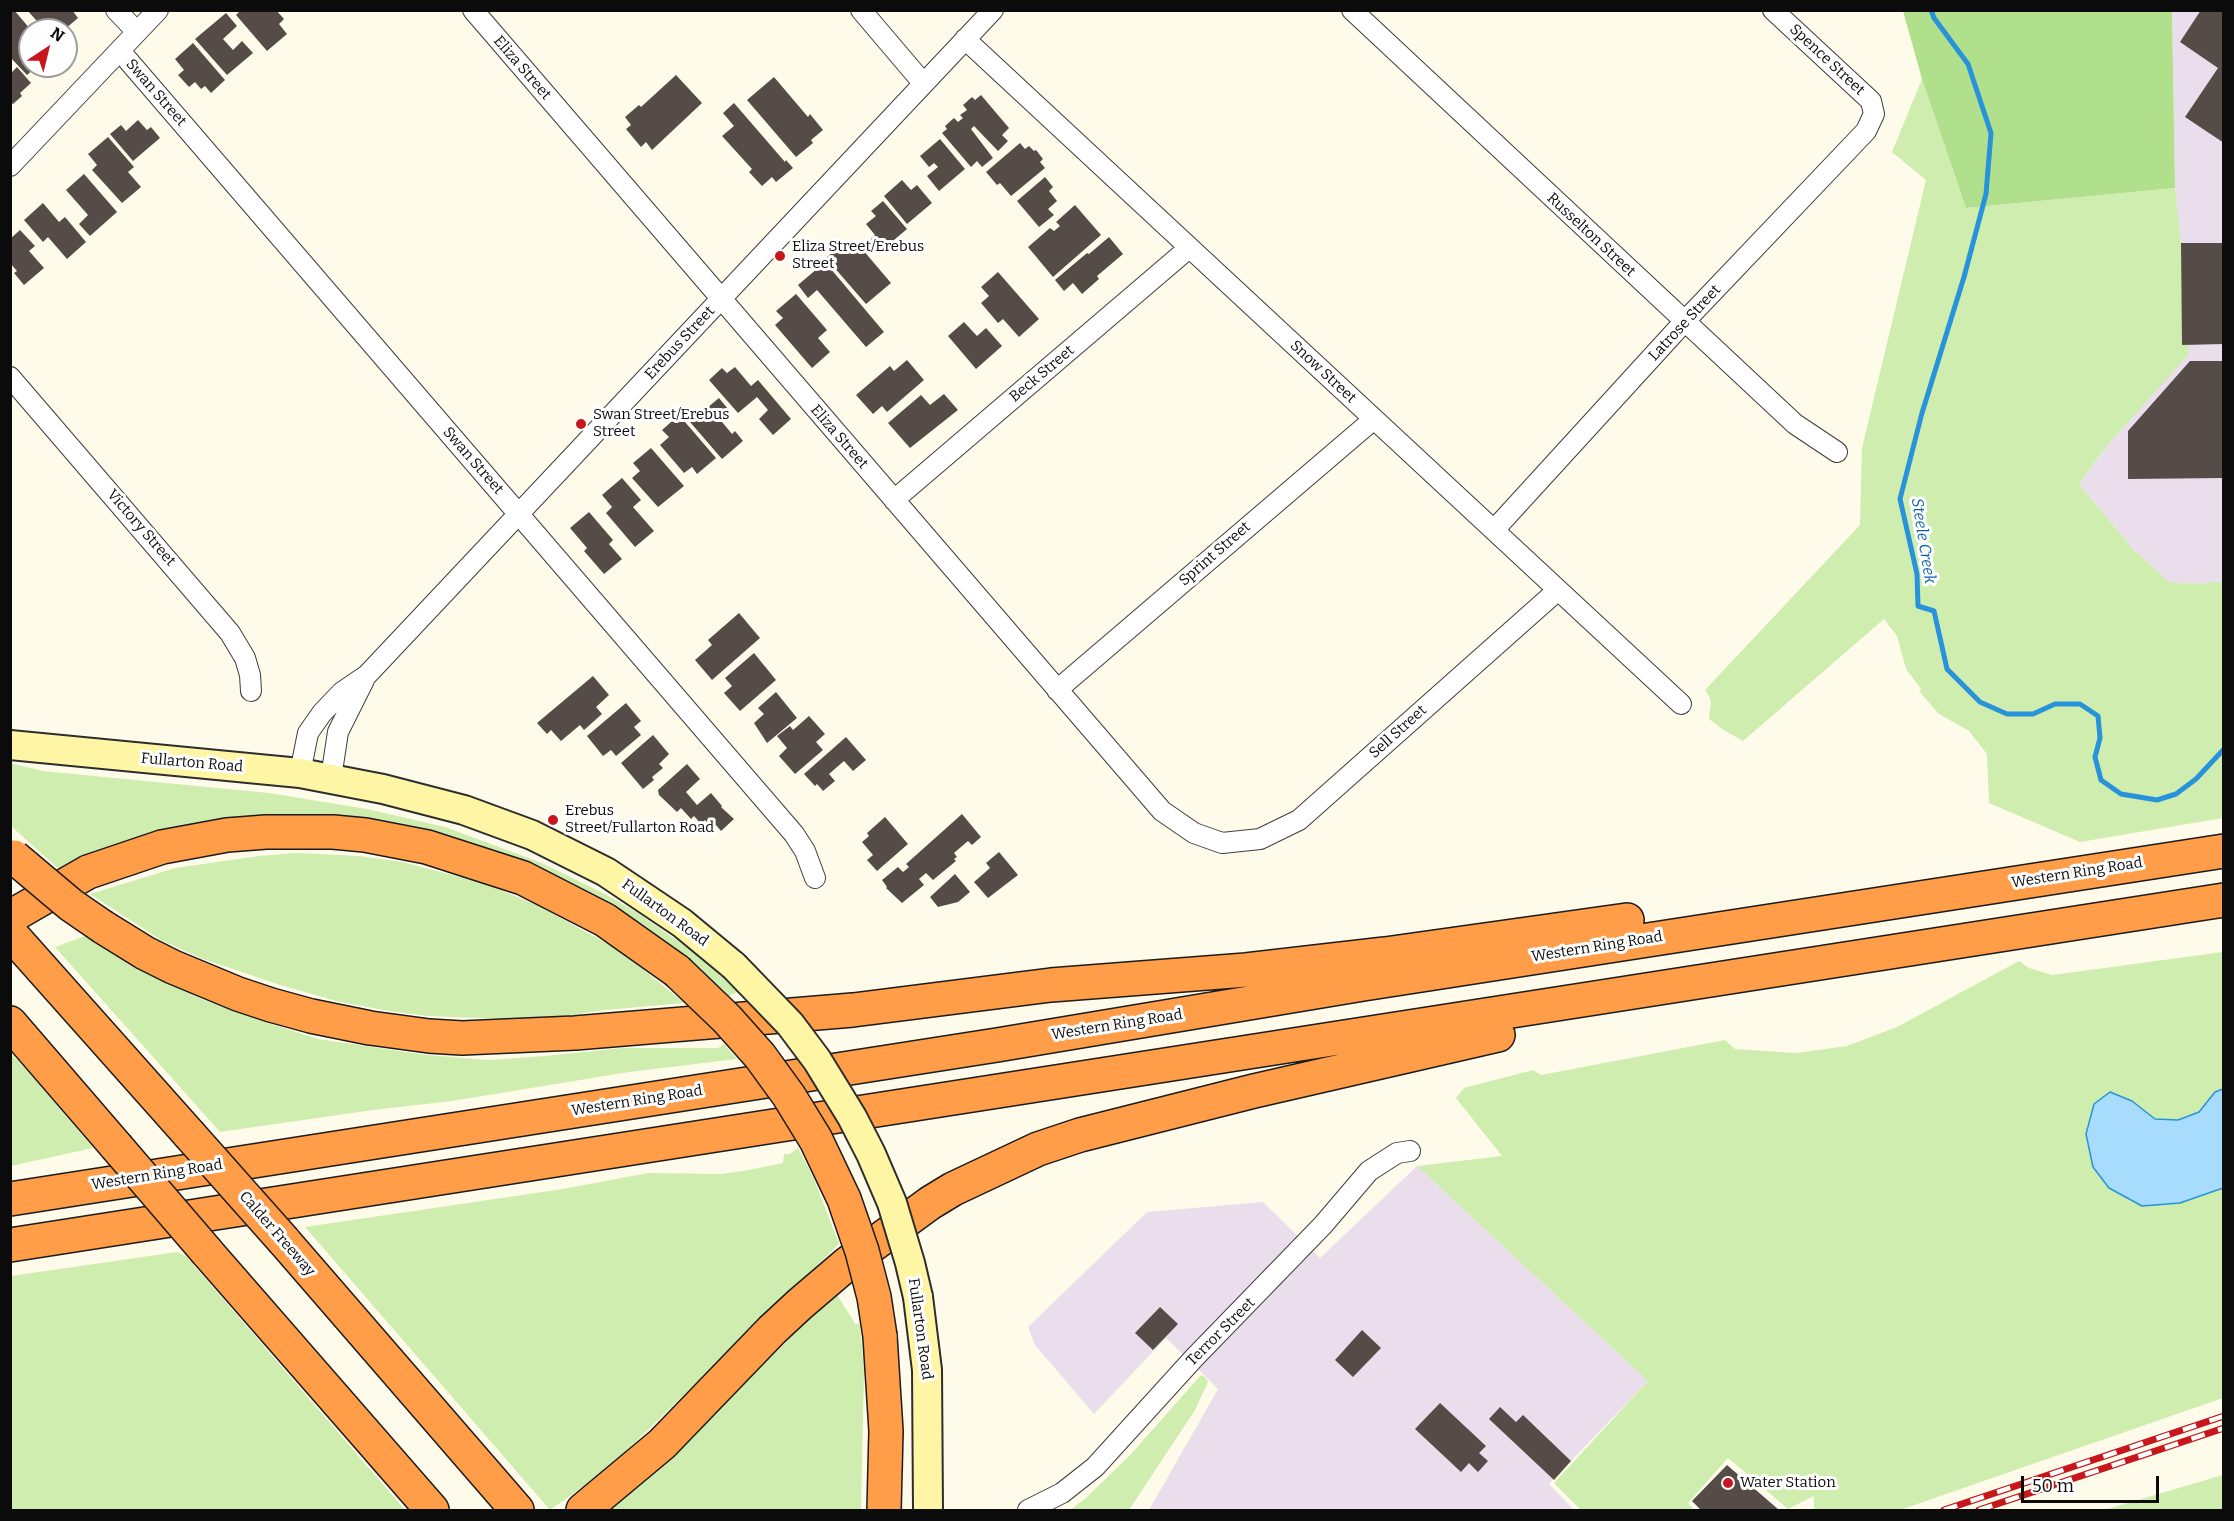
<!DOCTYPE html>
<html>
<head>
<meta charset="utf-8">
<style>
	body { margin:0 }
	#map { position:relative; width:2234px; height:1521px; overflow:hidden; background:#fffbea; font-family:Bitter,serif }
	canvas { display:block }
	.frame { position:absolute; inset:0; border:12px solid #0b0b0b; pointer-events:none }
	.north { position:absolute; left:18px; top:18px; width:60px; height:60px; box-sizing:border-box; background:#fff; border:2px solid #9d9d9d; border-radius:50%; rotate:35deg; font-size:16px; font-weight:700; line-height:24px; text-align:center; color:#0b0b0b }
	.north::after { content:''; display:block; margin:auto; width:21px; height:27px; background:#c8161d; clip-path:polygon(50% 0,100% 100%,50% 72%,0 100%) }
	.scale { position:absolute; left:2021px; top:1476px; width:138px; height:27px; box-sizing:border-box; border:3px solid #0b0b0b; border-top:0; padding-left:8px; font-size:18px; line-height:21px; white-space:nowrap; color:#0b0b0b; -webkit-text-stroke:4px #fff; paint-order:stroke }
</style>
</head>
<body>
<div id="map">
<canvas width="2234" height="1521"></canvas>
<div class="frame"></div>
<div class="north">N</div>
<div class="scale">50 m</div>
</div>
<script>
const ctx = document.querySelector('canvas').getContext('2d');
ctx.lineJoin = 'round';
function paint(path, color) {
  ctx.fillStyle = color;
  ctx.fill(path, 'evenodd');
}
function poly(rows) {
  const path = new Path2D();
  for (const r of rows) {
    path.moveTo(r[0], r[1]);
    for (let i = 2; i < r.length; i += 2) path.lineTo(r[i], r[i + 1]);
  }
  return path;
}
function trace(path, color, width, dash) {
  ctx.strokeStyle = color;
  ctx.lineWidth = width;
  ctx.lineCap = dash ? 'butt' : 'round';
  ctx.setLineDash(dash || []);
  ctx.stroke(path);
}
function drawText(font, color, halo, rows, align = 'center') {
  ctx.font = font + ' Bitter,serif';
  ctx.lineWidth = 6;
  ctx.setLineDash([]);
  ctx.textBaseline = 'middle';
  ctx.strokeStyle = halo;
  ctx.fillStyle = color;
  for (const [text, x, y, turn = 0] of rows) {
    ctx.save();
    ctx.translate(x, y);
    ctx.rotate((+turn || 0) * Math.PI / 180);
    ctx.textAlign = isNaN(turn) ? turn : align;
    if (halo) ctx.strokeText(text, 0, 0);
    ctx.fillText(text, 0, 0);
    ctx.restore();
  }
}
paint(poly([
	[2172,11,2223,11,2223,581,2196,584,2169,582,2133,549,2079,484,2105,448,2140,408,2182,345,2181,243,2175,188],
	[1417,1166,1648,1381,1549,1484,1574,1510,1149,1510,1218,1389,1166,1338,1094,1414,1035,1345,1028,1327,1147,1212,1263,1202,1320,1258]
]), '#eadeec');
paint(poly([
	[1922,79,1966,208,2175,188,2181,243,2183,345,2189,345,2188,355,2105,448,2079,484,2133,549,2169,582,2196,584,2223,581,2223,818,2080,842,1989,803,1987,754,1969,731,1939,714,1919,691,1921,689,1906,669,1897,636,1884,619,1743,741,1722,729,1709,719,1711,702,1709,696,1705,690,1860,525,1862,448,1926,180,1892,152],
	[10,763,43,771,269,793,367,809,445,827,542,863,607,895,639,914,692,951,739,991,727,997,390,826,62,872,11,826],
	[296,853,360,856,402,862,483,883,539,906,622,952,684,1003,605,1010,536,1020,427,1016,389,1011,340,1002,280,985,203,959,161,940,90,894,175,868,259,856],
	[88,935,132,964,204,1000,265,1022,318,1039,426,1055,488,1060,545,1056,622,1048,718,1048,724,1044,737,1059,629,1072,452,1101,373,1110,220,1132,55,947],
	[2223,952,2223,1398,1900,1510,1814,1510,1814,1496,1788,1509,1728,1458,1688,1503,1694,1510,1581,1510,1554,1483,1648,1381,1417,1166,1502,1156,1456,1098,1464,1088,1533,1070,1541,1075,1725,1040,1735,1049,1796,1053,1847,1046,1897,1027,2019,961,2029,968,2052,975],
	[10,1052,30,1074,93,1148,11,1166],
	[798,1148,814,1179,839,1244,625,1452,591,1481,550,1510,305,1227,563,1189,648,1173,722,1174,749,1170,783,1163,784,1154,790,1154],
	[177,1252,186,1256,405,1510,11,1510,11,1276],
	[836,1293,856,1325,859,1322,861,1335,864,1372,861,1510,606,1510,675,1451],
	[1201,1375,1205,1377,1208,1382,1195,1410,1129,1510,1070,1510,1086,1498,1131,1454],
	[2223,1475,2223,1510,2104,1510]
]), '#cfedaf');
paint(poly([
	[1903,11,2172,11,2175,188,1966,208,1922,79]
]), '#b1e08d');
const water = poly([
	[2223,1089,2223,1188,2180,1203,2142,1206,2109,1188,2093,1167,2086,1134,2094,1104,2110,1092,2132,1101,2155,1119,2178,1120,2199,1112,2215,1092,2223,1089]
]);
paint(water, '#a8dcfd');
trace(water, '#2892db', 1.5);
trace(poly([
	[1931,10,1934,18,1968,64,1991,133,1986,194,1964,277,1922,413,1900,499,1917,574,1918,606,1934,611,1947,669,1980,702,2007,714,2033,714,2055,704,2080,704,2098,716,2100,738,2095,757,2101,780,2121,794,2157,800,2176,794,2196,779,2224,749]
]), '#2892db', 5);
paint(poly([
	[10,10,14,10,31,30,30,66,37,66,27,75,10,57],
	[27,10,72,10,78,18,65,29,66,30,45,30],
	[241,10,276,10,284,19,279,24,287,34,267,51,236,15],
	[2201,10,2224,10,2224,143,2185,117,2218,68,2180,42],
	[226,13,237,26,223,39,233,50,242,41,253,53,227,75,195,39],
	[193,43,225,80,211,93,205,86,201,89,195,82,189,87,178,75,184,70,175,59],
	[17,67,31,83,20,93,22,96,13,104,10,102,10,71,12,72],
	[676,75,702,103,652,150,646,142,641,147,626,129,631,125,625,117,639,105,641,107],
	[774,77,808,117,810,114,823,130,811,140,813,143,796,157,747,100],
	[981,95,1009,128,1002,135,1008,141,998,151,974,126,971,129,993,158,982,167,977,161,971,167,942,133,947,129,945,126,954,118,958,122,963,118,960,115,967,110,963,105,972,97,975,100],
	[734,103,785,162,786,160,793,168,776,182,772,177,762,186,749,172,752,169,722,136,734,126,723,113],
	[138,120,147,130,151,127,160,138,133,161,110,134,121,125,126,131],
	[108,137,134,167,128,172,141,187,122,203,92,170,97,165,88,154],
	[940,139,965,169,939,191,927,176,938,167,934,163,929,167,920,156],
	[1020,143,1025,149,1029,146,1034,151,1036,150,1043,159,1040,162,1045,168,1011,196,1000,183,997,185,986,172],
	[84,174,117,212,90,236,79,224,88,215,66,190],
	[1045,177,1053,187,1049,191,1057,201,1048,209,1054,215,1039,227,1017,201],
	[902,180,911,190,917,185,932,203,907,224,884,196],
	[883,201,907,229,881,251,871,239,875,235,866,224,876,216,871,211],
	[43,203,59,222,65,217,86,242,67,259,48,237,43,242,24,220],
	[1075,205,1101,235,1053,277,1028,247,1050,228,1054,231,1060,226,1056,222],
	[20,230,35,246,29,251,44,268,24,285,14,273,17,271,10,263,10,239],
	[1109,237,1123,254,1097,276,1099,279,1082,294,1073,283,1064,291,1055,280,1087,253,1089,254],
	[845,242,851,248,857,243,891,283,866,304,826,258],
	[2181,243,2224,243,2224,344,2182,345],
	[825,262,884,332,866,347,817,290,808,298,798,285],
	[998,272,1039,319,1019,337,1003,319,998,323,981,303,989,296,981,287],
	[796,294,827,330,818,338,830,352,812,368,775,325,783,318,776,311],
	[964,322,977,336,986,328,1002,346,976,369,948,336],
	[907,360,924,380,887,412,882,406,873,414,856,395,890,366,894,371],
	[2190,361,2224,361,2224,478,2128,479,2128,431],
	[735,367,751,386,758,380,791,419,773,435,759,419,768,410,757,397,738,413,709,380,722,368,727,373],
	[944,394,958,410,910,448,888,423,921,395,930,405],
	[719,398,728,409,718,417,732,434,735,431,743,441,722,459,690,422],
	[679,415,716,458,697,474,692,467,684,473,660,445,669,437,662,430],
	[651,448,684,486,658,507,632,478,640,471,633,463],
	[622,478,641,500,633,507,654,531,635,547,606,513,612,507,602,495],
	[589,512,613,540,609,544,622,559,604,574,584,551,587,548,570,528],
	[739,613,760,638,712,680,695,660,712,645,708,640],
	[754,653,776,680,740,711,724,693,732,686,725,678],
	[593,676,609,695,596,707,602,714,584,730,580,725,561,741,551,730,547,734,537,723],
	[776,692,797,718,767,743,754,723,764,714,758,708],
	[626,703,641,721,634,727,641,735,616,756,611,750,603,756,587,736],
	[809,716,825,734,816,742,823,750,795,774,779,756,787,748,777,736,790,726,793,730],
	[653,735,669,754,659,764,663,768,652,777,654,780,643,789,621,763],
	[846,737,866,760,853,771,844,761,829,774,835,781,823,791,817,784,815,786,804,774],
	[687,764,700,779,686,792,697,805,711,793,722,806,721,807,734,819,721,831,716,825,712,828,705,820,701,824,694,816,691,819,681,808,677,812,659,795,658,790],
	[962,814,981,837,972,845,968,841,954,853,957,857,954,859,956,861,933,880,926,873,919,879,924,885,902,903,886,888,887,887,882,880,898,867,903,872,909,867,906,864],
	[885,817,908,844,877,871,867,860,873,855,862,842,869,836,867,833],
	[999,852,1018,875,988,898,974,882,990,868,986,863],
	[955,874,970,892,958,902,938,907,930,897],
	[1160,1307,1178,1324,1153,1350,1135,1333],
	[1362,1330,1381,1348,1353,1377,1335,1360],
	[1440,1403,1486,1446,1479,1453,1488,1461,1478,1472,1469,1463,1461,1472,1415,1429],
	[1500,1407,1516,1422,1523,1415,1571,1461,1554,1480,1489,1419],
	[1727,1465,1779,1510,1701,1510,1692,1501]
]), '#554c47');
const street = poly([
	[116,10,137,32],
	[473,10,1162,811,1194,833,1222,843,1260,839,1299,820,1558,590],
	[861,10,923,83],
	[1352,10,1795,424,1837,452],
	[965,39,1681,704],
	[120,51,794,834,805,851,815,878],
	[10,166,158,10],
	[10,377,230,633,245,658,250,675,251,691],
	[894,500,1189,248],
	[1494,530,1684,322,1866,131,1874,114,1871,101,1773,10],
	[1057,690,1374,419],
	[300,773,308,733,322,713,342,692,367,675,993,10],
	[331,778,338,732,364,680],
	[1028,1510,1062,1493,1095,1467,1194,1358,1323,1225,1369,1171,1397,1153,1410,1151]
]);
const secondary = poly([
	[10,745,300,773,383,789,464,810,532,835,606,872,682,923,734,966],
	[918,1297,927,1370,928,1510]
]);
const highway = poly([
	[10,917,88,872,162,847,227,835,266,832,333,832,365,835,427,847,523,878,605,920,677,971],
	[103,927,145,953,173,967,238,994,271,1005,311,1016,370,1028,429,1036,462,1038,575,1033,853,1010,1051,985,1246,970,1385,954,1627,920],
	[10,933,189,1134],
	[10,1023,116,1146],
	[10,1199,997,1045,1363,984,2224,851],
	[284,1241,517,1510],
	[10,1245,2224,900],
	[207,1252,432,1510],
	[880,1336,886,1431,884,1510],
	[583,1510,662,1444,772,1330,800,1304,848,1263,930,1203,953,1189,1038,1149,1080,1135,1254,1091,1498,1035]
]);
trace(street, '#3e3e3e', 22);
trace(secondary, '#2d2d2d', 32);
trace(highway, '#1c1c1c', 36);
trace(street, '#fff', 20);
trace(secondary, '#fff6a5', 28);
trace(highway, '#ff9d48', 33);
const rail = poly([
	[1944,1510,2224,1416],
	[1979,1510,2224,1428]
]);
trace(rail, '#c8161d', 7);
trace(rail, '#fff', 4.5, [14]);
const secondaryBridge = poly([
	[734,966,790,1024,817,1060,852,1117,871,1154,892,1203,910,1263,918,1297]
]);
const highwayBridge = poly([
	[14,857,71,905,103,927],
	[677,971,727,1019,760,1056,789,1096,816,1140,844,1199,862,1251,874,1297,880,1336],
	[189,1134,284,1241],
	[116,1146,207,1252]
]);
trace(secondaryBridge, '#2d2d2d', 32, []);
trace(highwayBridge, '#1c1c1c', 36, []);
trace(secondaryBridge, '#fff6a5', 28);
trace(highwayBridge, '#ff9d48', 33);
for (const [x, y, r, color] of [
	[780,256,6,"#c8161d"],
	[581,424,6,"#c8161d"],
	[553,820,6,"#c8161d"],
	[1728,1483,6,"#c8161d"]
]) {
  const dot = new Path2D();
  dot.arc(x, y, r, 0, 2 * Math.PI);
  ctx.fillStyle = color;
  ctx.fill(dot);
  trace(dot, '#fff', 2);
}
drawText('15px', '#0b0b0b', '#fff', [
	["Spence Street",1827,60,43],
	["Eliza Street",522,68,49],
	["Swan Street",156,93,49],
	["Russelton Street",1591,235,43],
	["Latrose Street",1685,323,-47],
	["Erebus Street",680,343,-47],
	["Snow Street",1323,372,43],
	["Beck Street",1042,374,-40],
	["Eliza Street",839,437,49],
	["Swan Street",473,461,49],
	["Victory Street",141,528,49],
	["Sprint Street",1215,554,-41],
	["Sell Street",1398,732,-42],
	["Fullarton Road",192,763,5],
	["Western Ring Road",2077,873,-9],
	["Fullarton Road",665,913,36],
	["Western Ring Road",1597,947,-9],
	["Western Ring Road",1117,1025,-9],
	["Western Ring Road",637,1101,-9],
	["Western Ring Road",157,1175,-9],
	["Calder Freeway",277,1234,49],
	["Fullarton Road",920,1329,82],
	["Terror Street",1221,1332,-45]
]);
drawText('15px', '#0b0b0b', '#fff', [
	["Eliza Street/Erebus",792,247],
	["Street",792,264],
	["Swan Street/Erebus",593,415],
	["Street",593,432],
	["Erebus",565,811],
	["Street/Fullarton Road",565,828],
	["Water Station",1740,1483]
], 'left');
drawText('italic 16px', '#0962a9', '#fff', [
	["Steele Creek",1923,541,81]
]);
</script>
</body>
</html>
